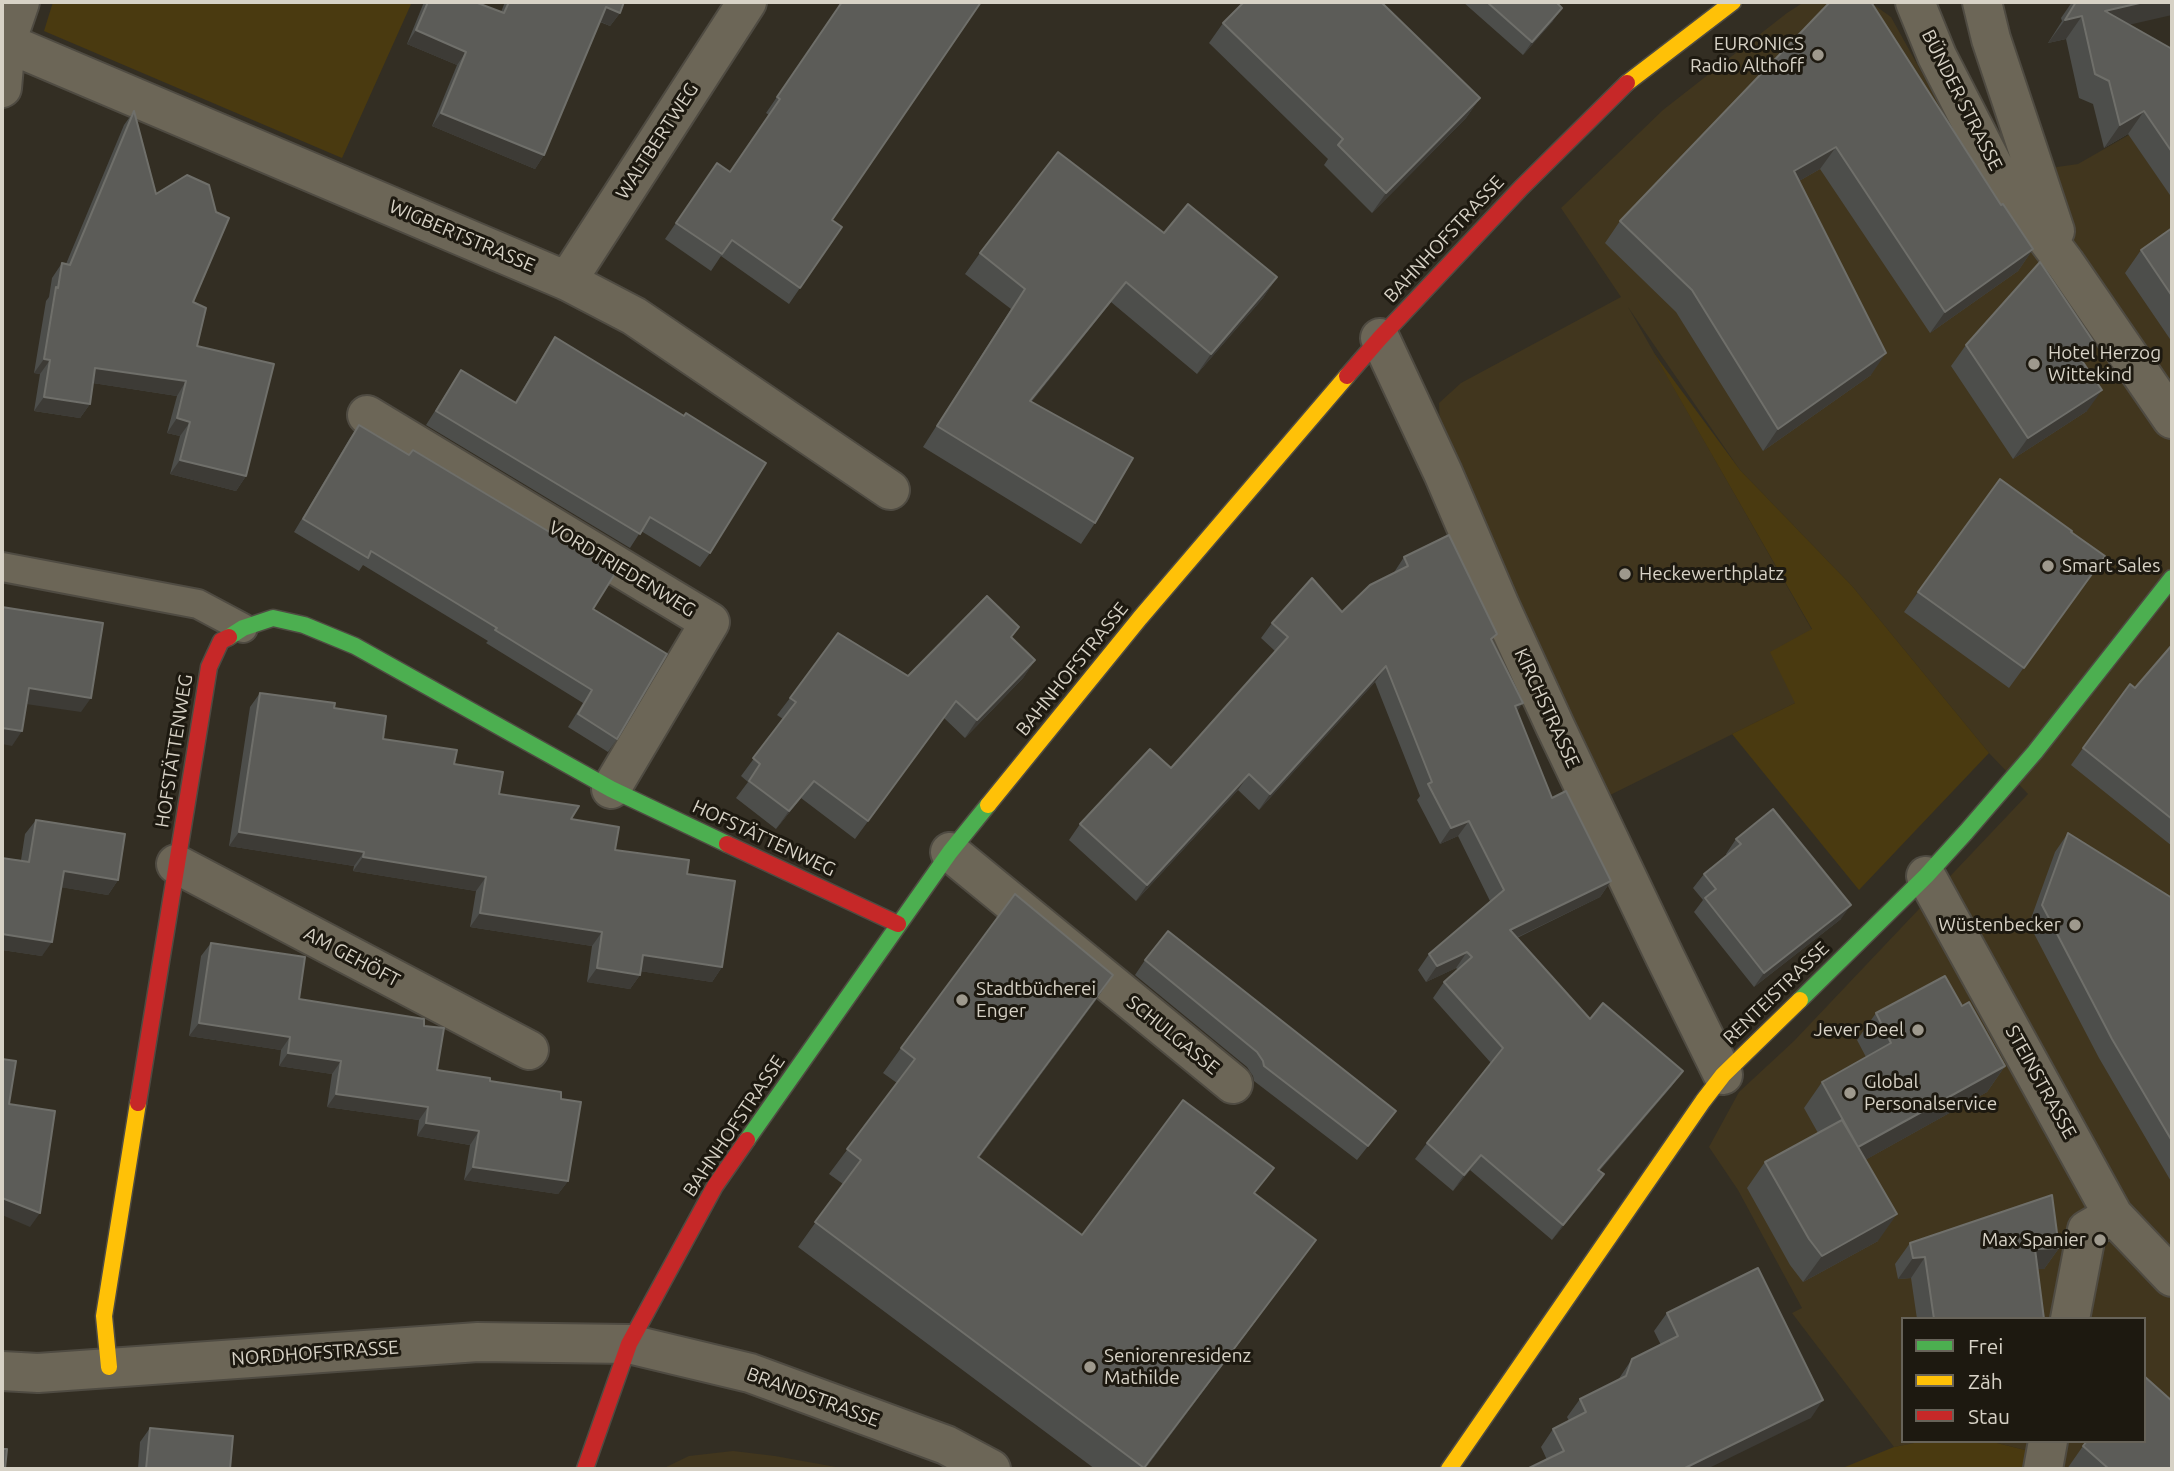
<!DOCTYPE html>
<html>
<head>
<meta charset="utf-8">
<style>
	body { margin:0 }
	#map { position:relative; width:2174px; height:1471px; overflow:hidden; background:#332e23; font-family:Ubuntu,sans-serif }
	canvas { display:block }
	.frame { position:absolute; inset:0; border:4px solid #d7d2c6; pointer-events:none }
	.legend { position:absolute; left:1901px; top:1317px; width:245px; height:126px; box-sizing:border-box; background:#1d1910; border:2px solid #676359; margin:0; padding:9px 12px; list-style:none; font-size:21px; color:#d7d2c6 }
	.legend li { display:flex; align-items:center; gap:14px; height:35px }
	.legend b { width:35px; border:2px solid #676359 }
</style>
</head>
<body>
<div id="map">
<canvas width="2174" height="1471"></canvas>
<div class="frame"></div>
<ul class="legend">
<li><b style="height:9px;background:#4caf50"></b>Frei</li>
<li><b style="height:9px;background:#ffc107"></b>Zäh</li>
<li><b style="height:9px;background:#c62828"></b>Stau</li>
</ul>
</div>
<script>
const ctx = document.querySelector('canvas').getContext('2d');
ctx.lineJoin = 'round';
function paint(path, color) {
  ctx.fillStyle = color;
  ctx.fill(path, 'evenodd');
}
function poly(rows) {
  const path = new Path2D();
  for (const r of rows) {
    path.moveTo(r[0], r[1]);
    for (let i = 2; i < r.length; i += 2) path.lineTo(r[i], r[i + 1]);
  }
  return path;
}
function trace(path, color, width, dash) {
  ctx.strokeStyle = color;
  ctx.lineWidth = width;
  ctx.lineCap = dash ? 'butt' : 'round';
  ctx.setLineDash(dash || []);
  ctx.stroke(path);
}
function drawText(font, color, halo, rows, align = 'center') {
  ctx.font = font + ' Ubuntu,sans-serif';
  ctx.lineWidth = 6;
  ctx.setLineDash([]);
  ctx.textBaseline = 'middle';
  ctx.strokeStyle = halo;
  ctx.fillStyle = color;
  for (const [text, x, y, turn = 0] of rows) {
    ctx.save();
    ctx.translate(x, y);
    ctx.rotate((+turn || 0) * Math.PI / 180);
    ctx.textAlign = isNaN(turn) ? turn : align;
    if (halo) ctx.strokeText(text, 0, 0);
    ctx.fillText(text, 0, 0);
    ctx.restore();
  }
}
paint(poly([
	[1804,2,1870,2,1891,17,1980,178,2078,164,2155,120,2172,104,2172,1469,2050,1469,2029,1451,1989,1441,2144,1441,2144,1319,1903,1319,1903,1441,1924,1441,1894,1447,1792,1313,1802,1308,1738,1190,1709,1147,1739,1092,1794,1041,2028,794,1989,753,1852,586,1740,470,1628,307,1812,630,1795,703,1580,810,1444,517,1439,403,1461,383,1621,297,1561,208,1663,110,1787,13],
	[733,1451,775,1456,847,1469,662,1469,689,1456]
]), '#41361e');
paint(poly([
	[53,2,412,2,342,158,44,31],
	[1653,352,1740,470,1852,586,1989,753,1859,890,1732,734,1795,703,1770,652,1812,629],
	[1924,1441,1989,1441,2029,1451,2050,1469,1840,1469,1894,1447]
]), '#4a3a10');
const lane = poly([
	[2,567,198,604,243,628]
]);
const street = poly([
	[1915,2,1937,56,1996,171,2065,263,2172,419],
	[1982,2,1991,39,2055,231],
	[2,41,567,281,634,316,890,490],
	[2,88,6,43,20,2],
	[567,281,747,2],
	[1380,338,1443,473,1500,606,1555,726,1665,957,1723,1075],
	[367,415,710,622,611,789],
	[950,852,1233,1084],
	[176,864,529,1050],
	[1926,876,2113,1215,2172,1277],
	[2070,1319,2087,1230,2113,1215],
	[2,1371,38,1373,478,1342,629,1344,750,1373,946,1445,991,1469],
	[2043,1469,2048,1441]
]);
const fast = poly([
	[229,637,243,628,273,618,304,625,355,646,611,789,727,844],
	[1800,1000,1926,876,1966,832,2035,752,2172,578],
	[747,1140,950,852,988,805]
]);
const slow = poly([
	[1627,83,1733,2],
	[988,805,1140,618,1347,376],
	[109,1367,104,1316,138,1103],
	[1449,1469,1703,1101,1723,1075,1800,1000]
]);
const jam = poly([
	[1347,376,1380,338,1521,188,1627,83],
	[727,844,898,924],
	[138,1103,209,667,221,641,229,637],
	[585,1469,629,1344,715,1186,747,1140]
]);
trace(lane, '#4f4b42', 32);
trace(street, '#4f4b42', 42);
trace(fast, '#4f4b42', 19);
trace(slow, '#4f4b42', 19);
trace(jam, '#4f4b42', 19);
trace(lane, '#6c6657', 28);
trace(street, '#6c6657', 38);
trace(fast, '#4caf50', 16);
trace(slow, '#ffc107', 16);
trace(jam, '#c62828', 16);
paint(poly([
	[424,2,475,2,501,12,505,2,624,2,620,13,610,26,600,22,544,155,535,169,432,126,457,65,407,44],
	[842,2,832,220,842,227,789,304,721,256,711,271,665,239,717,163,730,172,769,115,766,113],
	[1463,2,1556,2,1553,21,1523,55],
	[1830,2,2001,205,2033,249,2018,271,1930,333,1820,169,1799,181,1871,375,1763,451,1676,312,1605,243,1620,221],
	[2072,2,2172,2,2129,25,2172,49,2172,198,2128,134,2104,148,2093,104,2079,98,2066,39,2048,43,2062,21,2061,18],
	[1223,23,1480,98,1466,118,1372,213,1324,165,1328,159,1209,43],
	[134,111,156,194,193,302,197,346,246,476,236,491,170,474,180,436,167,433,177,396,93,383,90,404,80,418,34,411,40,374,34,373,46,301,49,297,52,278,62,263,66,264,124,125],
	[2172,228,2172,342,2125,273,2141,250],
	[1164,233,1277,277,1263,298,1197,374,1111,302,1031,402,1095,523,1081,544,923,447,1011,309,965,274,980,253],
	[555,337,710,553,700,567,641,531,630,548,426,425,461,370,515,402,546,351],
	[1966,345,2083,362,2087,411,2013,459,1951,366],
	[359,425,593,609,617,739,608,752,568,727,583,703,486,643,488,641,363,565,359,571,294,532,350,438],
	[2071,532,2105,556,2009,688,1904,612,1918,592],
	[1404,557,1492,642,1517,711,1552,798,1611,881,1600,897,1517,938,1590,1019,1683,1071,1671,1087,1599,1171,1593,1190,1552,1240,1470,1170,1453,1191,1415,1159,1427,1143,1491,1063,1433,998,1444,982,1458,970,1456,968,1426,982,1418,970,1429,954,1490,901,1458,836,1440,844,1417,800,1420,796,1375,682,1259,810,1238,790,1136,901,1069,840,1080,824,1171,768,1275,651,1261,638,1272,623,1342,612,1393,574],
	[1012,638,1035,660,1023,678,965,738,944,718,855,839,801,798,776,829,736,798,748,782,741,776,783,719,777,715,790,698,908,676],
	[2172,645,2172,846,2071,765,2083,748],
	[260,693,334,708,383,739,454,764,499,794,571,819,615,850,722,967,712,982,640,971,640,975,630,989,587,982,592,946,470,927,476,891,353,871,354,866,229,846,250,707],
	[36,820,118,880,108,895,61,887,42,956,2,950,2,858,21,860,25,834],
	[2068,833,2172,898,2172,1183,2099,1058,2029,924,2055,852],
	[1736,839,1841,919,1754,987,1694,912,1703,900,1693,888,1704,874,1727,855,1726,854],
	[211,943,299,999,424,1026,437,1070,561,1099,568,1181,558,1194,464,1180,470,1145,417,1136,419,1120,327,1107,332,1074,279,1066,281,1050,189,1036,201,956],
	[1145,960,1396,1111,1357,1160,1254,1081,1253,1076,1247,1067,1135,975],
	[1096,1000,979,1158,1082,1235,1256,1194,1298,1264,1145,1469,1095,1469,798,1247,843,1184,829,1174,897,1083,883,1073,901,1048],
	[1962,1006,2005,1066,1987,1092,1865,1160,1878,1241,1803,1282,1790,1265,1747,1188,1765,1162,1818,1133,1804,1108,1822,1082,1866,1057,1857,1040,1876,1013],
	[1910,1243,2059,1248,2044,1269,2037,1269,2044,1319,1917,1319,1911,1278,1898,1279,1895,1264],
	[1667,1313,1811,1418,1547,1460,1541,1447,1553,1429,1569,1421,1567,1417,1580,1399,1618,1380,1632,1359,1661,1345,1654,1331],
	[150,1428,230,1469,138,1469,140,1442],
	[2083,1446,2172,1469,2067,1469]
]), '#4d4e4b');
paint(poly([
	[2144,2,2172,2,2172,15,2089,34,2105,11],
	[606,7,620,13,610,26,597,20],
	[1562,8,1553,21,1523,55,1532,42],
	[2082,16,2066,39,2048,43,2065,20],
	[416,30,466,52,457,65,407,44],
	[1480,98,1466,118,1372,213,1386,193],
	[2144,111,2128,134,2104,148,2120,125],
	[441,113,544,155,535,169,432,126],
	[1836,147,1820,169,1778,193,1794,171],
	[2033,249,2018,271,1930,333,1945,312],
	[1277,277,1263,298,1197,374,1211,354],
	[1126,282,1111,302,1016,422,1030,401],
	[2095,344,2080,365,2078,355],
	[1886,353,1871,375,1763,451,1778,429],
	[44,359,50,360,40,374,34,373],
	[95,368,186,381,177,396,86,382],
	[2102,390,2087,411,2013,459,2028,438],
	[44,397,90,404,80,418,34,411],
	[177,418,190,422,180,436,167,433],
	[180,460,246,476,236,491,170,474],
	[1035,660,1023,678,965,738,977,720],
	[1386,666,1375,682,1259,810,1270,794],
	[29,688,91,698,81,712,19,703],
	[1523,703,1512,719,1515,706],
	[2,728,22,731,12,746,2,744],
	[1249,774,1238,790,1136,901,1147,885],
	[814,781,801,798,776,829,789,811],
	[1469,821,1458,836,1440,844,1451,828],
	[239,832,364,852,354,866,229,846],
	[363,857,486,877,476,891,353,871],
	[64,871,118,880,108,895,54,886],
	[1611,881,1600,897,1499,946,1510,930],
	[1851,905,1841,919,1754,987,1764,973],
	[480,913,602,932,592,946,470,927],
	[2,934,52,942,42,956,2,950],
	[1467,952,1456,968,1426,982,1437,966],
	[643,955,722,967,712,982,633,970],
	[597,968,640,975,630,989,587,982],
	[1113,975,1096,1000,961,1182,978,1157],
	[199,1023,290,1037,281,1050,189,1036],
	[288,1053,341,1061,332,1074,279,1066],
	[2005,1066,1987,1092,1840,1174,1858,1147],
	[1683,1071,1671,1087,1587,1186,1598,1170],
	[336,1094,428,1107,419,1120,327,1107],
	[426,1123,479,1131,470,1145,417,1136],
	[1481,1155,1470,1170,1453,1191,1464,1175],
	[473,1167,568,1181,558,1194,464,1180],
	[1604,1174,1593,1190,1552,1240,1563,1225],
	[2,1198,40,1213,30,1227,2,1215],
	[1897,1214,1878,1241,1803,1282,1822,1256],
	[1316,1240,1298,1264,1145,1469,1143,1469],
	[2059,1248,2044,1269,2020,1270,2035,1249],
	[1925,1257,1911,1278,1898,1279,1913,1258],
	[1823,1400,1811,1418,1707,1469,1683,1469]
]), '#3d3b36');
const building = poly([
	[428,2,475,2,504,13,509,2,624,2,620,13,606,7,544,155,441,113,466,52,416,30,428,2],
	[842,2,981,2,832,220,842,227,800,288,732,240,722,254,676,223,717,163,730,172,780,99,777,97,842,2],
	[1244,2,1381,2,1480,98,1386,193,1338,145,1343,139,1223,23,1244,2],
	[1487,2,1556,2,1562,8,1532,42,1487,2],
	[1830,2,1871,2,2001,205,2003,204,2033,249,1945,312,1836,147,1794,171,1886,353,1778,429,1692,290,1620,221,1830,2],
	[2076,2,2144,2,2105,11,2172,49,2172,152,2144,111,2120,125,2109,81,2095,74,2082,16,2065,20,2076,2],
	[134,111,156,194,187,175,209,185,216,212,229,218,193,302,206,308,197,346,274,364,246,476,180,460,190,422,177,418,186,381,95,368,90,404,44,397,50,360,44,359,56,287,58,288,62,263,70,265,134,111],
	[1058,152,1164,233,1188,204,1277,277,1211,354,1126,282,1030,401,1133,458,1095,523,937,426,1025,289,980,253,1058,152],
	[2172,228,2172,296,2141,250,2172,228],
	[2040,262,2095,344,2078,355,2102,390,2028,438,1966,345,2040,262],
	[555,337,684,416,686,413,766,463,710,553,650,517,640,534,436,411,461,370,516,403,555,337],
	[359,425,409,455,413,450,616,572,593,609,667,654,617,739,578,714,592,690,495,630,497,628,371,551,368,558,303,519,359,425],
	[2000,479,2072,531,2071,532,2105,556,2024,668,1918,592,2000,479],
	[1449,535,1497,634,1491,639,1523,703,1515,706,1552,798,1566,791,1611,881,1510,930,1590,1019,1603,1003,1683,1071,1598,1170,1604,1174,1563,1225,1481,1155,1464,1175,1427,1143,1503,1048,1444,982,1472,957,1467,952,1437,966,1429,954,1504,890,1469,821,1451,828,1428,784,1432,782,1386,666,1270,794,1249,774,1147,885,1080,824,1150,749,1171,768,1288,637,1272,623,1312,578,1342,612,1370,585,1408,566,1404,557,1449,535],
	[987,596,1019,627,1011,637,1035,660,977,720,956,701,868,821,814,781,789,811,749,781,760,764,753,758,796,702,790,698,838,633,908,676,987,596],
	[2,607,103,623,91,698,29,688,22,731,2,728,2,607],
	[2172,645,2172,819,2083,748,2130,684,2135,688,2172,645],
	[260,693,335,703,334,708,386,716,383,739,457,750,454,764,503,772,499,794,579,806,571,819,619,827,615,850,689,860,687,874,735,881,722,967,643,955,640,975,597,968,602,932,480,913,486,877,363,857,364,852,239,832,260,693],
	[1773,809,1851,905,1764,973,1705,898,1716,889,1704,874,1741,844,1736,839,1773,809],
	[36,820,125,834,118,880,64,871,52,942,2,934,2,858,29,862,36,820],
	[2068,833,2172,898,2172,1141,2112,1039,2042,905,2068,833],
	[1015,894,1113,975,978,1157,1082,1235,1183,1100,1274,1168,1254,1193,1316,1240,1144,1468,815,1222,861,1160,847,1149,915,1059,901,1048,1015,894],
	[1168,931,1396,1111,1368,1146,1264,1066,1263,1061,1257,1052,1145,960,1168,931],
	[211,943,305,957,299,999,424,1019,424,1026,444,1028,437,1070,490,1078,490,1081,561,1092,561,1099,581,1102,568,1181,473,1167,479,1131,426,1123,428,1107,336,1094,341,1061,288,1053,290,1037,199,1023,211,943],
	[1945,976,1962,1006,1969,1002,2005,1066,1858,1147,1897,1214,1822,1256,1809,1239,1765,1162,1842,1120,1858,1147,1822,1082,1891,1043,1876,1013,1945,976],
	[2,1059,16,1061,9,1104,55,1111,40,1213,2,1198,2,1059],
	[2052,1195,2059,1248,2035,1249,2044,1319,1934,1319,1925,1257,1913,1258,1910,1243,2052,1195],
	[1758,1268,1823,1400,1683,1469,1527,1469,1564,1451,1553,1429,1586,1412,1580,1399,1626,1376,1632,1359,1678,1336,1667,1313,1758,1268],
	[2144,1376,2172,1401,2172,1469,2109,1469,2083,1446,2087,1441,2144,1441,2144,1376],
	[150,1428,233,1436,230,1469,146,1469,150,1428],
	[2,1449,7,1449,5,1469,2,1469,2,1449],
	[318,1468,336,1469,318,1469,318,1468]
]);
paint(building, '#5c5c58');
trace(building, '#6f6f6a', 2);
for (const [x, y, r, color] of [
	[1818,55,7,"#9e998d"],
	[2034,364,7,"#9e998d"],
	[2048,566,7,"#9e998d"],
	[1625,574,7,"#9e998d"],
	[2075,925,7,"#9e998d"],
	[962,1000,7,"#9e998d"],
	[1918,1030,7,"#9e998d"],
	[1850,1093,7,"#9e998d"],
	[2100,1240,7,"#9e998d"],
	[1090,1367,7,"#9e998d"]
]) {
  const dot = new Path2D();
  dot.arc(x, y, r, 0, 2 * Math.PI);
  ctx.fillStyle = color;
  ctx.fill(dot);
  trace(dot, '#1d1910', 2.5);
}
drawText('19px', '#d7d2c6', '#1d1910', [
	["EURONICS",1804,44,"right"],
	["Radio Althoff",1804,66,"right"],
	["Hotel Herzog",2048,353],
	["Wittekind",2048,375],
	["Smart Sales",2062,566],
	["Heckewerthplatz",1639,574],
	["Wüstenbecker",2061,925,"right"],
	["Stadtbücherei",976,989],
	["Enger",976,1011],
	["Jever Deel",1904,1030,"right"],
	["Global",1864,1082],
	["Personalservice",1864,1104],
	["Max Spanier",2086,1240,"right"],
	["Seniorenresidenz",1104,1356],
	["Mathilde",1104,1378]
], 'left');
drawText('19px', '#d7d2c6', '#1d1910', [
	["BÜNDER STRASSE",1962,100,63],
	["WALTBERTWEG",657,141,-57],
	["WIGBERTSTRASSE",462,236,23],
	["BAHNHOFSTRASSE",1444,239,-47],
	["VORDTRIEDENWEG",622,569,31],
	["BAHNHOFSTRASSE",1072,669,-51],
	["KIRCHSTRASSE",1547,708,65],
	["HOFSTÄTTENWEG",174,751,-81],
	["HOFSTÄTTENWEG",764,838,25],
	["AM GEHÖFT",352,957,28],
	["RENTEISTRASSE",1776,993,-44],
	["SCHULGASSE",1173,1035,39],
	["STEINSTRASSE",2041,1082,61],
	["BAHNHOFSTRASSE",734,1126,-56],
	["NORDHOFSTRASSE",315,1353,-4],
	["BRANDSTRASSE",813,1397,20]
]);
</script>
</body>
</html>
